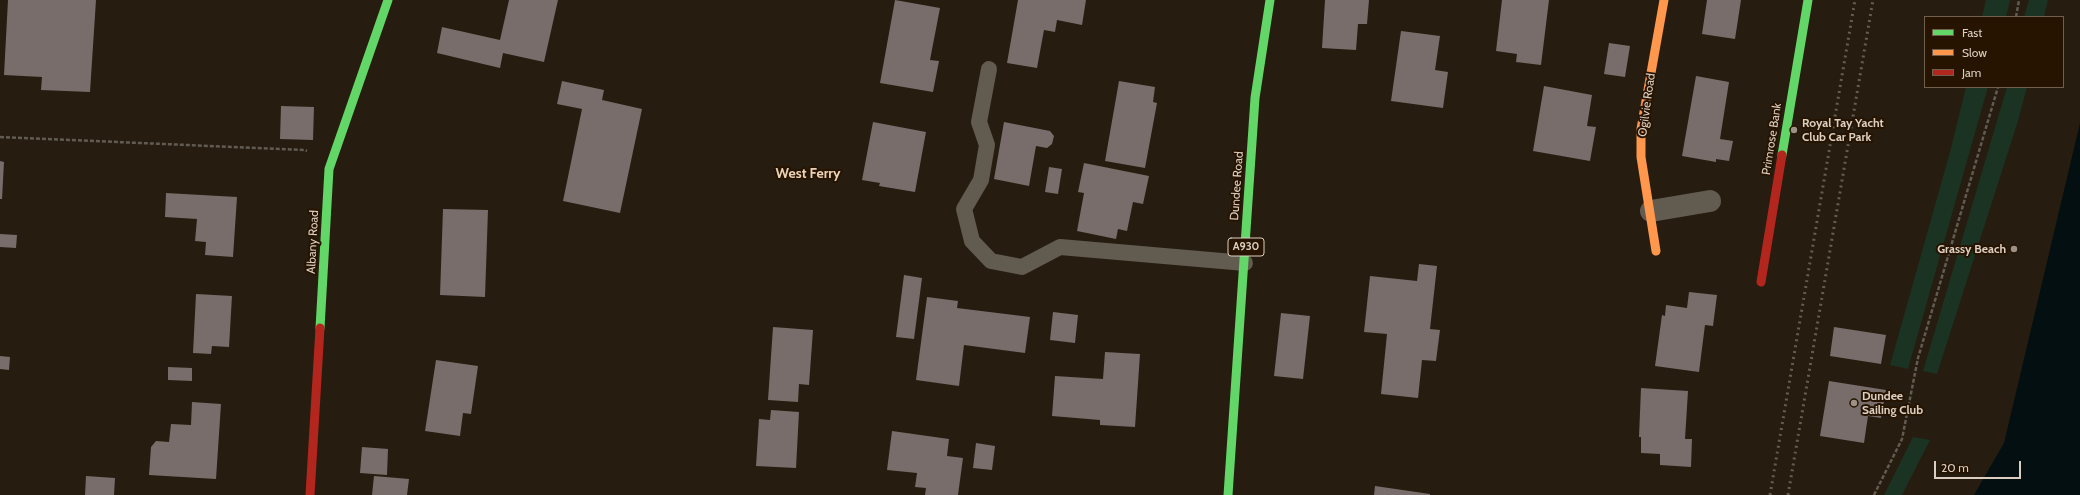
<!DOCTYPE html>
<html>
<head>
<meta charset="utf-8">
<style>
	body { margin:0 }
	#map { position:relative; width:2080px; height:495px; overflow:hidden; background:#261d10; font-family:Cabin,sans-serif }
	canvas { display:block }
	.legend { position:absolute; left:1924px; top:16px; width:140px; height:72px; box-sizing:border-box; background:#261400; border:1px solid #6f5f4e; margin:0; padding:5px 7px; list-style:none; font-size:12px; color:#dccfc2 }
	.legend li { display:flex; align-items:center; gap:8px; height:20px }
	.legend b { width:20px; border:1px solid #6f5f4e }
	.scale { position:absolute; left:1934px; top:461px; width:87px; height:18px; box-sizing:border-box; border:2px solid #dccfc2; border-top:0; padding-left:5px; font-size:12px; line-height:14px; white-space:nowrap; color:#dccfc2; -webkit-text-stroke:3px #261400; paint-order:stroke }
</style>
</head>
<body>
<div id="map">
<canvas width="2080" height="495"></canvas>
<ul class="legend">
<li><b style="height:5px;background:#63d668"></b>Fast</li>
<li><b style="height:5px;background:#ff974d"></b>Slow</li>
<li><b style="height:5px;background:#b3261e"></b>Jam</li>
</ul>
<div class="scale">20 m</div>
</div>
<script>
const ctx = document.querySelector('canvas').getContext('2d');
ctx.lineJoin = 'round';
function paint(path, color) {
  ctx.fillStyle = color;
  ctx.fill(path, 'evenodd');
}
function poly(rows) {
  const path = new Path2D();
  for (const r of rows) {
    path.moveTo(r[0], r[1]);
    for (let i = 2; i < r.length; i += 2) path.lineTo(r[i], r[i + 1]);
  }
  return path;
}
function trace(path, color, width, dash) {
  ctx.strokeStyle = color;
  ctx.lineWidth = width;
  ctx.lineCap = dash ? 'butt' : 'round';
  ctx.setLineDash(dash || []);
  ctx.stroke(path);
}
function drawText(font, color, halo, rows, align = 'center') {
  ctx.font = font + ' Cabin,sans-serif';
  ctx.lineWidth = 4;
  ctx.setLineDash([]);
  ctx.textBaseline = 'middle';
  ctx.strokeStyle = halo;
  ctx.fillStyle = color;
  for (const [text, x, y, turn = 0] of rows) {
    ctx.save();
    ctx.translate(x, y);
    ctx.rotate((+turn || 0) * Math.PI / 180);
    ctx.textAlign = isNaN(turn) ? turn : align;
    if (halo) ctx.strokeText(text, 0, 0);
    ctx.fillText(text, 0, 0);
    ctx.restore();
  }
}
paint(poly([
	[1986,0,2010,0,2006,17,1982,17],
	[2029,0,2048,0,2044,17,2024,17],
	[1966,87,1988,87,1908,369,1890,365,1950,152],
	[2007,87,2027,87,2018,121,1937,374,1923,371],
	[1913,437,1930,440,1902,495,1884,495]
]), '#1a3322');
paint(poly([
	[2080,123,2080,495,1974,495,2004,443]
]), '#030f11');
paint(poly([
	[8,0,96,0,90,92,41,90,42,77,4,75],
	[509,0,558,0,544,62,503,53,500,68,437,53,442,27,500,40],
	[895,0,940,8,930,60,939,61,933,92,880,83],
	[1018,0,1086,0,1082,25,1057,20,1055,32,1044,30,1037,68,1007,63],
	[1325,0,1369,0,1367,24,1358,24,1356,50,1322,48],
	[1502,0,1549,0,1541,65,1516,62,1517,54,1496,51],
	[1707,0,1741,0,1735,39,1702,34],
	[1401,31,1440,36,1435,70,1448,72,1443,108,1391,101],
	[1609,43,1630,46,1625,77,1604,74],
	[1696,76,1729,82,1720,139,1733,141,1729,161,1716,159,1716,162,1682,156],
	[562,81,604,90,602,100,642,109,620,213,563,201,582,109,557,104],
	[1119,81,1155,87,1153,102,1157,103,1145,168,1105,161],
	[1544,86,1592,95,1587,126,1596,127,1590,161,1533,151],
	[281,106,314,107,313,140,280,139],
	[873,122,926,132,915,192,879,186,880,183,862,180],
	[1004,122,1050,131,1054,136,1052,144,1047,148,1036,146,1029,186,994,179],
	[0,161,4,162,2,199,0,199],
	[1084,163,1149,176,1143,204,1133,202,1127,231,1118,229,1116,239,1077,231,1084,193,1078,192],
	[1049,167,1062,169,1058,194,1045,192],
	[166,193,237,197,233,257,205,255,206,242,195,241,197,219,165,217],
	[443,209,488,210,485,297,440,295],
	[0,234,17,235,16,248,0,247],
	[1419,264,1437,266,1430,329,1440,330,1436,361,1422,360,1418,398,1381,394,1387,334,1364,332,1370,276,1417,281],
	[904,275,922,278,914,339,896,337],
	[1689,292,1717,295,1713,326,1705,325,1699,372,1655,366,1662,315,1665,316,1666,305,1687,308],
	[196,294,232,296,229,347,212,346,211,354,193,353],
	[927,297,958,301,957,308,1030,317,1025,353,964,345,959,386,916,380],
	[1053,312,1078,315,1075,343,1050,340],
	[1281,313,1310,316,1303,379,1274,376],
	[773,327,813,330,809,385,799,384,798,402,768,400],
	[1834,327,1886,335,1881,364,1830,356],
	[1105,352,1140,354,1135,427,1100,425,1100,420,1052,416,1055,376,1103,379],
	[0,356,10,357,9,370,0,369],
	[436,360,478,366,471,414,463,413,460,436,425,431],
	[168,367,192,368,192,381,168,380],
	[1829,381,1886,390,1881,418,1868,416,1864,443,1820,436],
	[1641,388,1688,391,1685,439,1692,439,1691,467,1660,465,1660,454,1641,453,1641,437,1639,437],
	[192,402,221,404,216,479,149,475,151,447,156,441,169,442,171,424,191,425],
	[771,410,799,412,796,468,756,466,759,419,770,420],
	[892,431,949,439,947,456,963,458,958,495,925,495,926,488,915,487,917,473,887,470],
	[976,443,995,446,992,470,973,468],
	[362,447,388,449,387,475,360,473],
	[86,476,115,478,114,495,85,495],
	[374,476,409,479,407,495,372,495],
	[1375,486,1430,494,1430,495,1374,495]
]), '#786d6a');
trace(poly([
	[2016,17,2019,0],
	[0,137,304,150,307,151],
	[1874,495,1902,439,1918,358,1998,87]
]), '#625b51', 2.5, [4, 2]);
trace(poly([
	[989,69,979,122,987,145,981,180,964,209,972,241,991,261,1022,267,1060,247,1245,263]
]), '#625b50', 16);
trace(poly([
	[1651,211,1710,201]
]), '#625b50', 22);
trace(poly([
	[1782,155,1808,0],
	[320,328,329,169,388,0],
	[1228,495,1255,98,1270,0]
]), '#63d668', 9);
trace(poly([
	[1656,251,1641,157,1641,129,1664,0]
]), '#ff974d', 9);
trace(poly([
	[1761,282,1782,155],
	[310,495,320,328]
]), '#b3261e', 9);
trace(poly([
	[1770,495,1855,0],
	[1788,495,1873,0]
]), '#645d52', 3, [2, 4]);
for (const [x, y, r, color] of [
	[1794,130,4,"#9c9184"],
	[2014,249,4,"#9c9184"],
	[1854,403,4,"#9c9184"]
]) {
  const dot = new Path2D();
  dot.arc(x, y, r, 0, 2 * Math.PI);
  ctx.fillStyle = color;
  ctx.fill(dot);
  trace(dot, '#261400', 1.5);
}
for (const [x, y, w] of [
	[1246,247,36]
]) {
  const box = new Path2D();
  box.roundRect(x - w / 2, y - 9, w, 18, 3);
  ctx.fillStyle = '#261400';
  ctx.fill(box);
  trace(box, '#dccfc2', 1);
}
drawText('bold 11px', '#dccfc2', null, [
	["A930",1246,247]
]);
drawText('12px', '#dccfc2', '#261400', [
	["Ogilvie Road",1647,105,-82],
	["Primrose Bank",1772,139,-81],
	["Dundee Road",1237,186,-86],
	["Albany Road",313,242,-87]
]);
drawText('bold 12px', '#dccfc2', '#261400', [
	["Royal Tay Yacht",1802,123],
	["Club Car Park",1802,137],
	["Grassy Beach",2006,249,"right"],
	["Dundee",1862,396],
	["Sailing Club",1862,410]
], 'left');
drawText('bold 14px', '#ebd2b6', '#261400', [
	["West Ferry",808,174]
]);
</script>
</body>
</html>
